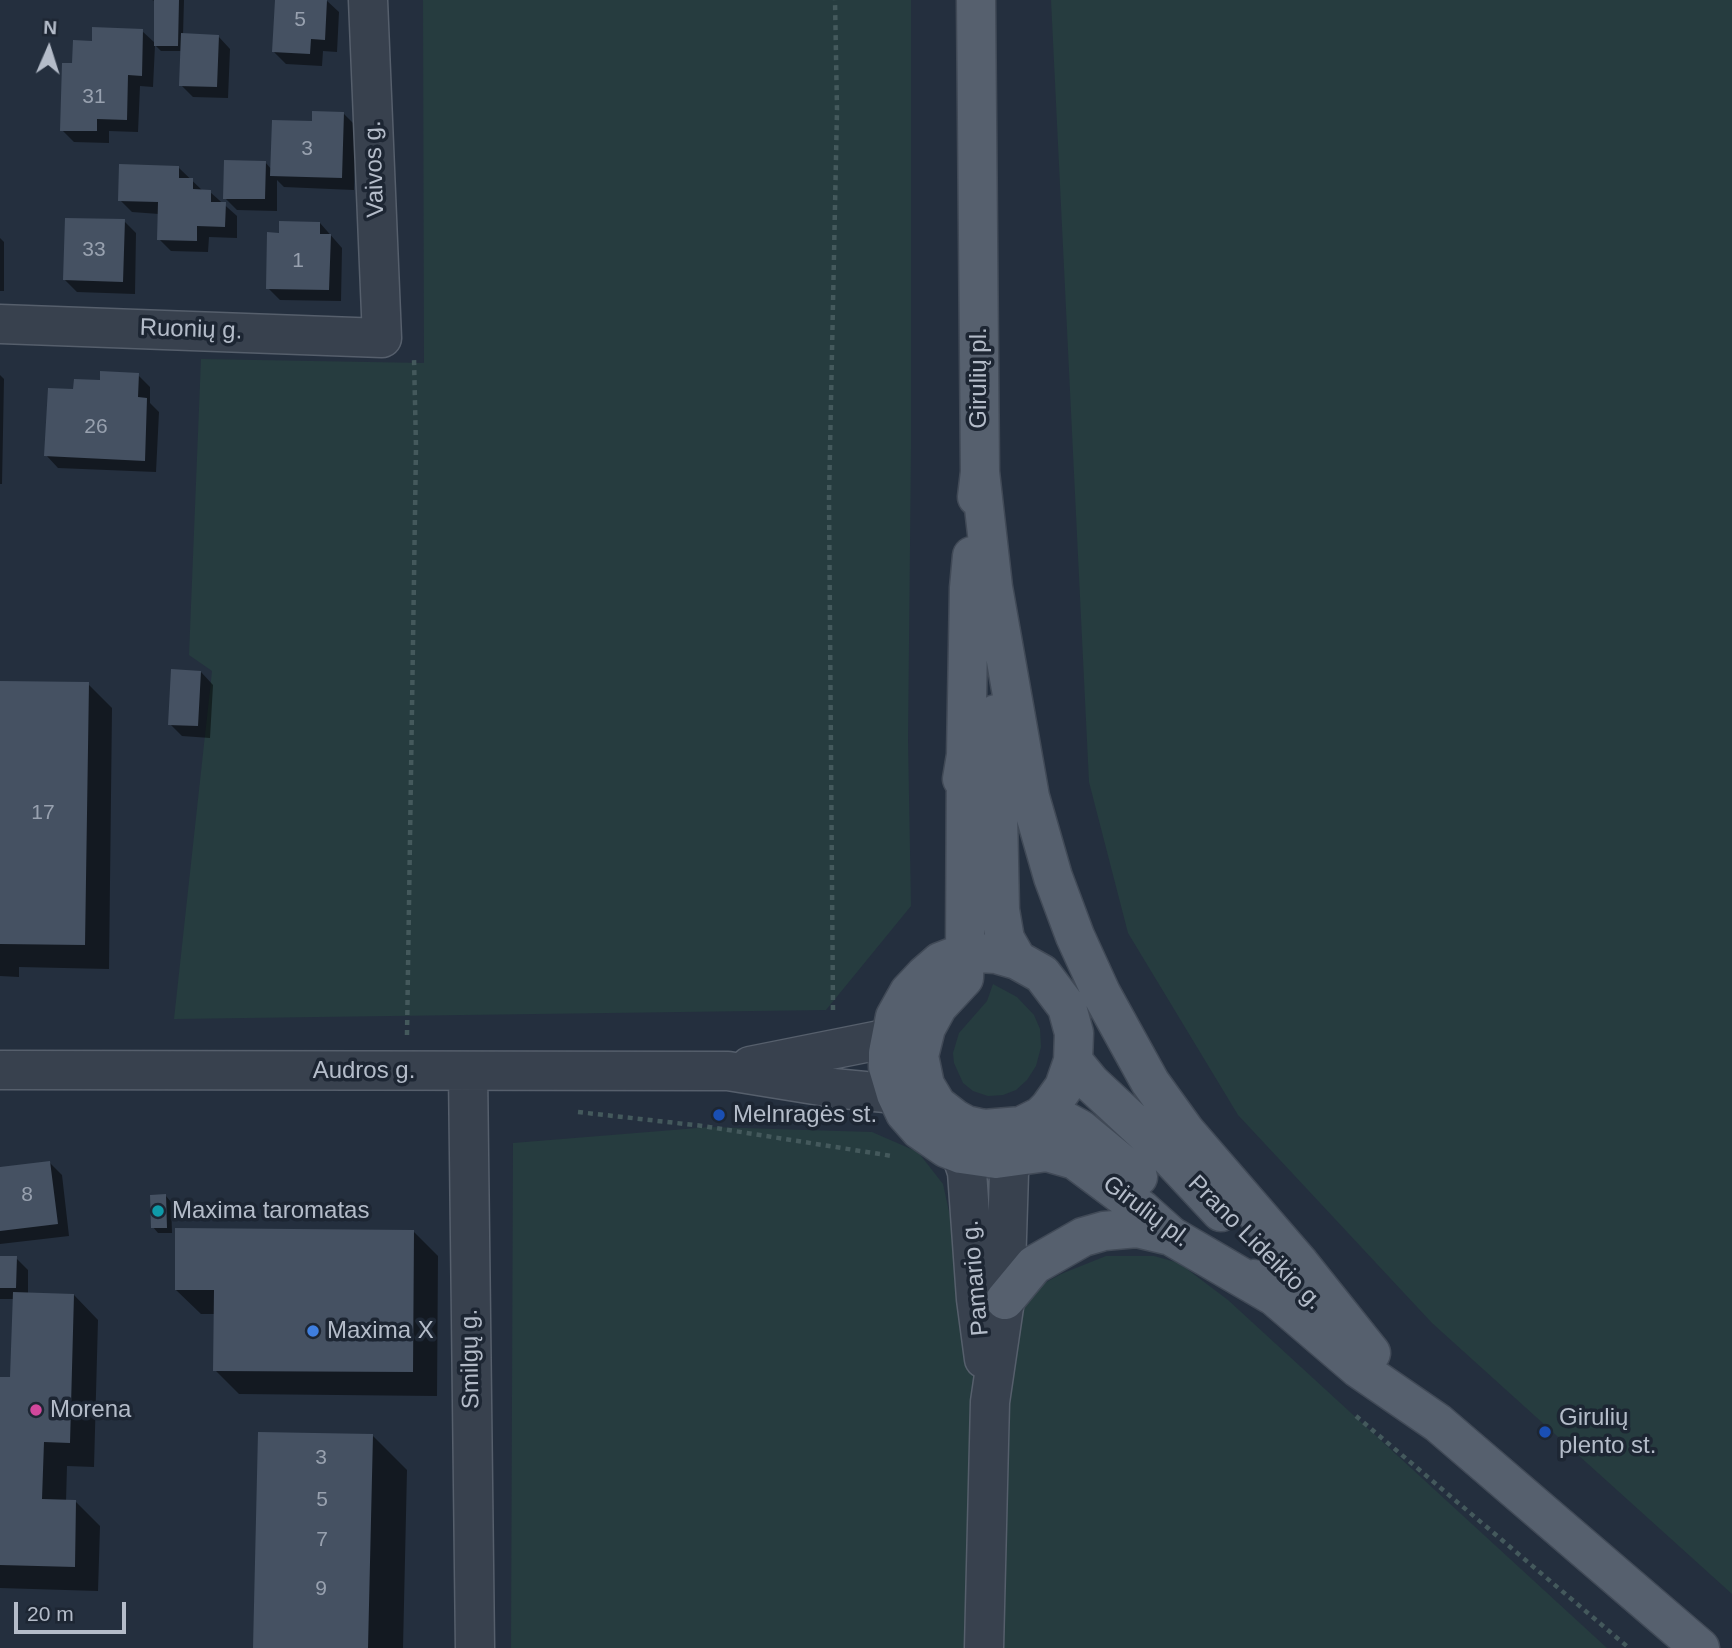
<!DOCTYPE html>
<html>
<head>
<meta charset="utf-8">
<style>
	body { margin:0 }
	#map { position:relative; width:1732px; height:1648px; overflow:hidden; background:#242f3e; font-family:Arial,sans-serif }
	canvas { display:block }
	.north { position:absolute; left:14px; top:14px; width:70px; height:70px; -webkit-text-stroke:5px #1d2633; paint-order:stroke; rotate:3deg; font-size:19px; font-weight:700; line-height:28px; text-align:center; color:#b4bcc9 }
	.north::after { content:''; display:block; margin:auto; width:24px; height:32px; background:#b4bcc9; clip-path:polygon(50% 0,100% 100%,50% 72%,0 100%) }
	.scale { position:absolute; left:14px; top:1602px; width:112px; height:32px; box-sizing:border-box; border:4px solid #b4bcc9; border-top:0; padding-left:9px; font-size:21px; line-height:24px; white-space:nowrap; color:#b4bcc9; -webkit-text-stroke:5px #1d2633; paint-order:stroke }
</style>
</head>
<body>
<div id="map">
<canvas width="1732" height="1648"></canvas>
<div class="north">N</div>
<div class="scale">20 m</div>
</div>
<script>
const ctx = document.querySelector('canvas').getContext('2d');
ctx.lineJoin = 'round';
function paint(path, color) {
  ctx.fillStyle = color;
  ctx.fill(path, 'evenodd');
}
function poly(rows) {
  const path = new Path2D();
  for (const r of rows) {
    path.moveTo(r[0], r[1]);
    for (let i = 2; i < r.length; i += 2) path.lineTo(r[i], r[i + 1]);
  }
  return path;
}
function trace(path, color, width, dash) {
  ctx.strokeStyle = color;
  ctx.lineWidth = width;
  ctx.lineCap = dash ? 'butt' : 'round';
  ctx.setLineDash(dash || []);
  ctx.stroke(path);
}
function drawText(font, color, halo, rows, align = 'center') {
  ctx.font = font + ' Arial,sans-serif';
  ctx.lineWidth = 7;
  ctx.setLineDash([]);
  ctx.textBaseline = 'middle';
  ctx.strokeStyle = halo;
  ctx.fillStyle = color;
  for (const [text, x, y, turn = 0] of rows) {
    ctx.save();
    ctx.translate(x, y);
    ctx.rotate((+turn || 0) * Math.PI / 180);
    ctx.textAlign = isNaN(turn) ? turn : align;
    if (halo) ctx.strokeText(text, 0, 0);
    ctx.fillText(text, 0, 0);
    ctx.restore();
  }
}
paint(poly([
	[423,0,911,0,911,449,908,740,911,906,826,1010,174,1019,212,671,189,655,201,359,424,363],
	[1051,0,1732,0,1732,1594,1432,1323,1238,1115,1128,933,1089,782],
	[993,984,1017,997,1034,1015,1040,1029,1041,1047,1036,1066,1027,1080,1016,1090,1003,1095,988,1096,973,1091,963,1083,954,1063,953,1053,959,1033,987,1001],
	[710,1127,872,1132,918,1152,943,1184,957,1248,964,1327,1061,1274,1106,1256,1154,1256,1179,1263,1228,1300,1607,1648,511,1648,513,1143]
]), '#263c3f');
paint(poly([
	[152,0,184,0,183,35,218,36,230,49,228,98,193,97,181,85,182,51,161,51,155,45,153,87,140,86,138,132,109,131,109,143,74,142,62,130,74,64,94,43,142,31,155,43,155,1],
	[276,0,326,0,339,12,337,52,323,51,322,66,286,64,274,52],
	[344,114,356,126,354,190,284,187,277,180,277,211,237,210,225,198,265,162,272,170],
	[179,168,204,192,210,192,237,216,237,238,209,237,208,252,171,251,159,239,159,214,132,212,120,200],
	[124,221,136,233,135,294,77,292,65,280],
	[320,223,342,248,341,301,280,300,268,288,281,235],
	[0,238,4,242,4,291,0,291],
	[0,375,4,379,2,484,0,484],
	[138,375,150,387,150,403,159,412,156,472,58,468,46,455,75,391,101,382],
	[201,672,213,685,210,738,182,736,170,724],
	[0,683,88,684,112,708,109,969,19,967,19,977,0,976],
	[50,1163,62,1175,69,1236,0,1244,0,1168],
	[166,1196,171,1202,172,1233,158,1233,153,1227],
	[414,1232,438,1256,437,1396,239,1394,215,1370,215,1314,201,1314,176,1290],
	[0,1258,16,1258,28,1270,28,1294,74,1295,98,1320,94,1467,67,1466,66,1502,76,1502,100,1526,98,1591,0,1588,0,1379,12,1379,14,1299,0,1299],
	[373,1436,407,1470,403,1648,255,1648]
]), '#0007');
paint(poly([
	[154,0,179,0,178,46,154,46],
	[275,0,327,0,325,40,311,39,310,54,272,52],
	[92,27,143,29,142,76,128,75,127,120,97,119,97,131,60,131,62,63,72,63,73,40,92,41],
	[181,33,219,35,217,87,179,86],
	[312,111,344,112,342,178,270,176,272,120,312,121],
	[224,160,266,161,265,199,223,199],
	[119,164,179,166,179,178,193,178,193,189,211,190,211,202,226,202,225,227,197,226,197,241,157,240,158,202,118,201],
	[65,218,125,219,123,282,63,280],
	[279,221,320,222,320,234,331,234,329,290,266,289,267,232,279,233],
	[100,371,139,373,138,397,147,398,145,461,44,456,48,388,73,389,74,379,100,380],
	[171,669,201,671,198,726,168,725],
	[0,681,89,682,85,945,0,944],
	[50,1161,58,1224,0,1231,0,1167],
	[166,1194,167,1228,151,1228,150,1195],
	[175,1228,414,1230,413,1372,213,1371,214,1290,175,1290],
	[0,1256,17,1256,16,1288,0,1288],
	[13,1292,74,1294,70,1443,44,1442,42,1499,76,1500,75,1567,0,1565,0,1377,10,1377],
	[258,1432,373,1434,368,1648,253,1648]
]), '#455162');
const minor = poly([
	[0,324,382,338,368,0],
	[750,1066,890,1038],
	[0,1070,728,1071,833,1088,896,1094],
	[468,1071,475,1648],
	[961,1154,967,1172,976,1299,984,1359],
	[984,1648,990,1402,1005,1300,1009,1173,1013,1157]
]);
const major = poly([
	[976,0,980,472,977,497],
	[980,472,993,587,1030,797,1053,877,1075,936,1101,993,1150,1082,1186,1132,1300,1264,1371,1353],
	[996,714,1000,910,1005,939,1017,960],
	[966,755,965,954,964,978,938,1006,926,1028,919,1056,925,1085,937,1105,955,1119,966,1125,984,1129,1021,1126,1041,1116,1049,1108,1064,1087,1073,1061,1074,1033,1067,1007,1042,974,1017,960,996,954,978,953,965,954,953,957,940,962,925,975,909,992,895,1017,888,1053,888,1067,896,1094,905,1113,920,1130,946,1148,961,1154,996,1159,1047,1152,1075,1160,1142,1210,1171,1236,1272,1295],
	[962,779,966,755,969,588,972,556],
	[1073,1061,1091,1083,1161,1148,1221,1212],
	[1041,1116,1067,1122,1080,1129,1138,1177],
	[1254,1279,1358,1368,1438,1423,1700,1648],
	[1005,1300,1034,1265,1083,1237,1104,1231,1137,1228,1171,1236]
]);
trace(minor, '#565f6c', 41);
trace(major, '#414a57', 41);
trace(poly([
	[833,1010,829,498,837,110,835,0],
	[407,1035,416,447,414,358],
	[578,1112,703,1126,892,1156],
	[1356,1416,1629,1648]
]), '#44595c', 4.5, [5, 5]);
trace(minor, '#38414e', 38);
trace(major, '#56606e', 38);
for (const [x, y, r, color] of [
	[719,1115,7,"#1a4fb4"],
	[158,1211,7,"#0f9aa8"],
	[313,1331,7,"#3f7fe0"],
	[36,1410,7,"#d1479c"],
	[1545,1432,7,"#1a4fb4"]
]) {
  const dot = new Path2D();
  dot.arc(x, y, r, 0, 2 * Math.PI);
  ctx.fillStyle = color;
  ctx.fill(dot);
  trace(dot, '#1d2633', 2.5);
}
drawText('21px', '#98a1af', null, [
	["5",300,20],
	["31",94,97],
	["3",307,149],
	["33",94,250],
	["1",298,261],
	["26",96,427],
	["17",43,813],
	["8",27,1195],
	["3",321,1458],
	["5",322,1500],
	["7",322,1540],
	["9",321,1589]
]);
drawText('24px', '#b4bcc9', '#1d2633', [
	["Vaivos g.",375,169,-92],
	["Ruonių g.",191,330,2],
	["Girulių pl.",979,378,-90],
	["Audros g.",364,1071],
	["Girulių pl.",1146,1212,37],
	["Prano Lideikio g.",1255,1243,45],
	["Pamario g.",976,1278,-95],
	["Smilgų g.",471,1359,-91]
]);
drawText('24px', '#b4bcc9', '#1d2633', [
	["Melnragės st.",733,1115],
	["Maxima taromatas",172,1211],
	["Maxima X",327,1331],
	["Morena",50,1410],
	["Girulių",1559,1418],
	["plento st.",1559,1446]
], 'left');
</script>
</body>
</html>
